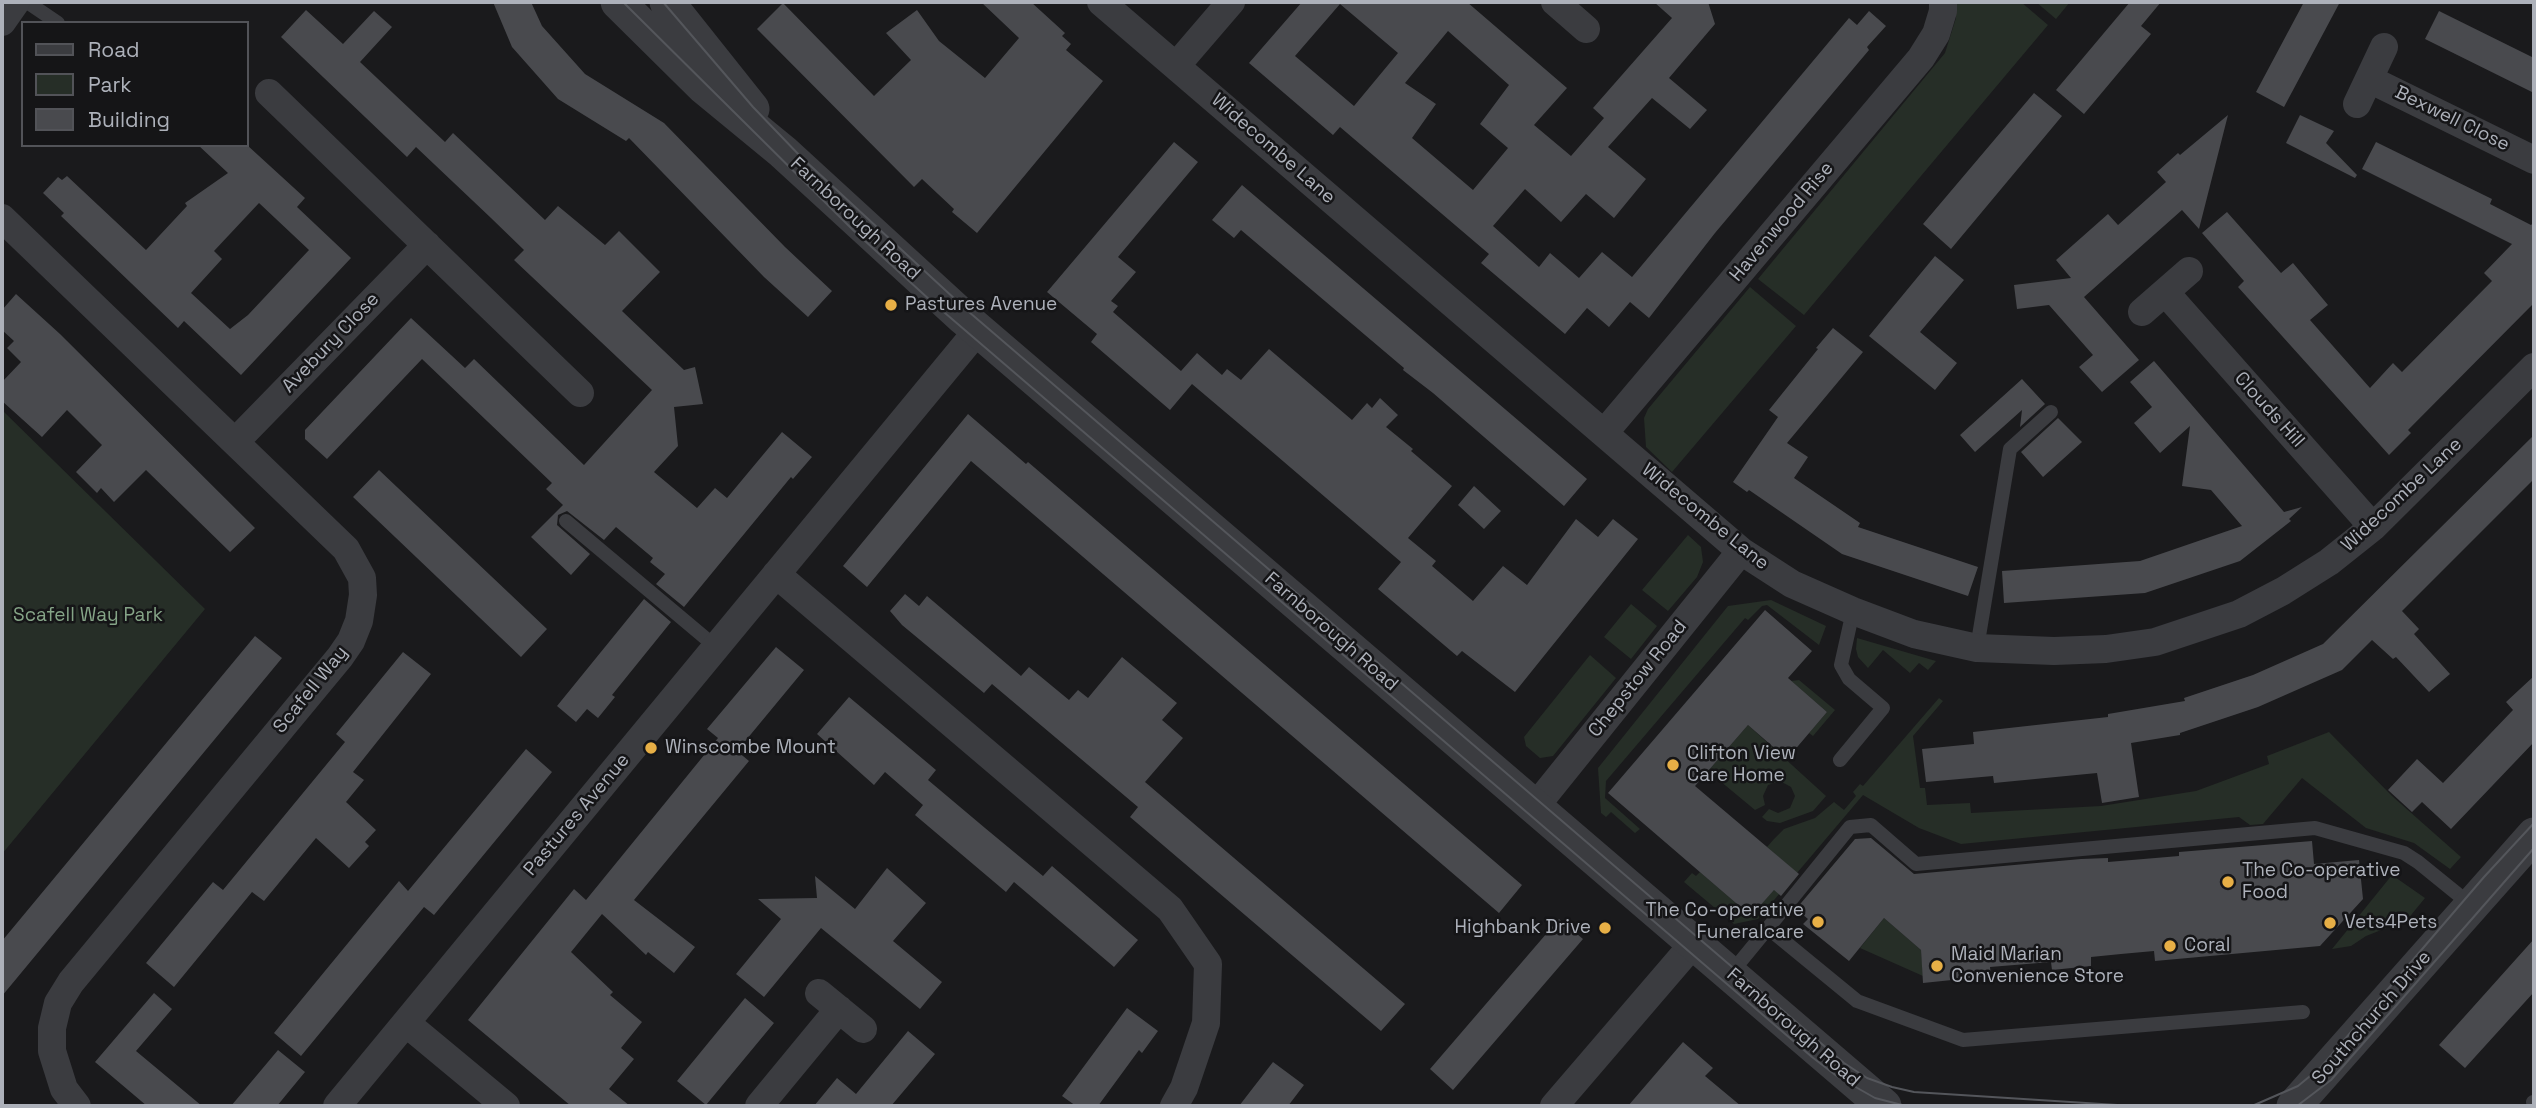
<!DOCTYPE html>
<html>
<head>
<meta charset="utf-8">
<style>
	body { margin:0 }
	#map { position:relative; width:2536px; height:1108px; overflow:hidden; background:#1a1a1c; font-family:"Space Grotesk",sans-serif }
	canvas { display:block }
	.frame { position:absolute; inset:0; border:4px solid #adb1ba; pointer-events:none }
	.legend { position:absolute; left:21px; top:21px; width:228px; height:126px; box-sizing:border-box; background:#151517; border:2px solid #525358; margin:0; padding:9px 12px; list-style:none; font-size:21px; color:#adb1ba }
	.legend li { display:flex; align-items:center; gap:14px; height:35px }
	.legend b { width:35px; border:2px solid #525358 }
</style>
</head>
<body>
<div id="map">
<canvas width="2536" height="1108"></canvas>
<div class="frame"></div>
<ul class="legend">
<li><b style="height:9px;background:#3b3c40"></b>Road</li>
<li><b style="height:19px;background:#262e27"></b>Park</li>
<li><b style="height:19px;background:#494a4e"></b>Building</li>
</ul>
</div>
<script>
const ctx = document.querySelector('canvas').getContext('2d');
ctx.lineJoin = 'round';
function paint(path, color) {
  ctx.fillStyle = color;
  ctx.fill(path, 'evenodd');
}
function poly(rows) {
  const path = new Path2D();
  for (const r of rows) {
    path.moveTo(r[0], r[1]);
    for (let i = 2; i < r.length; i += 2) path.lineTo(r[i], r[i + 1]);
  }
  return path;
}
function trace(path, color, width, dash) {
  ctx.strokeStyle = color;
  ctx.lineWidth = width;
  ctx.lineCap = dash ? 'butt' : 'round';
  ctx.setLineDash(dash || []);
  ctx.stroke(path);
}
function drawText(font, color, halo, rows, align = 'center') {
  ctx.font = font + ' "Space Grotesk",sans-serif';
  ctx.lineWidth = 5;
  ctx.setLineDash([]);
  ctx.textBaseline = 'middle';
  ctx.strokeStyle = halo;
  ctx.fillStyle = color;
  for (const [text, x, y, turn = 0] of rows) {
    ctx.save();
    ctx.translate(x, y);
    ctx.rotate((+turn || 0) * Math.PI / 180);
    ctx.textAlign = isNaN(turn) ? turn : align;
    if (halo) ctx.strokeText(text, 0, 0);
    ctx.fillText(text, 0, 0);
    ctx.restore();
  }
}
paint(poly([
	[1956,2,2021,2,2048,25,1804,315,1758,279,1945,53,1956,18],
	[2036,2,2070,2,2056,19],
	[1750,287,1796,326,1672,472,1646,447,1644,418,1648,409],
	[2,410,205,609,2,854],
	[1688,535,1701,547,1703,562,1697,577,1668,611,1642,590],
	[1771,600,1826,626,1819,645,1767,605,1762,606,1748,620,1745,618,1606,781,1605,798,1640,829,1635,833,1611,812,1606,817,1601,813,1598,768,1728,606],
	[1631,604,1657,626,1631,659,1604,637],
	[1857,638,1936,661,1928,670,1919,663,1910,673,1883,650,1868,668,1858,657,1856,649],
	[1590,655,1616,678,1553,756,1540,758,1526,746,1524,737],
	[1799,680,1835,710,1813,736,1809,733,1827,712,1791,681],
	[1939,698,1943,701,1913,736,1920,788,1925,788,1927,805,1970,803,1971,813,2101,806,2196,791,2269,764,2267,756,2329,732,2392,796,2461,857,2450,869,2414,843,2366,828,2302,778,2263,824,2250,825,2239,817,1961,844,1919,828,1863,795,1758,919,1734,924,1684,882,1692,873,1696,876,1700,872,1751,916,1792,869,1767,847,1774,839,1784,829,1815,818,1834,802,1844,810,1856,796,1853,792,1860,784,1863,786],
	[1748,725,1826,796,1813,811,1780,823,1767,821,1762,817,1769,809,1778,813,1790,808,1795,796,1791,787,1780,781,1768,785,1763,796,1765,805,1755,810,1708,771],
	[2392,875,2425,898,2407,920,2366,936,2351,946,2332,949],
	[1884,918,1921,950,1923,976,1860,948]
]), '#262e27');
paint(poly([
	[493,2,531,2,542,26,585,74,664,123,785,247,832,291,808,317,764,277,629,138,626,141,558,99,512,47],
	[981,2,1031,2,1065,33,1062,36,1071,44,1066,50,1103,81,977,233,952,212,954,209,922,179,914,187,757,29,783,3,874,96,911,60,886,33,917,10,939,41,985,78,1019,38],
	[1302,2,1467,2,1567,88,1534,125,1571,156,1604,118,1593,108,1672,18,1654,2,1708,2,1715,24,1669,78,1707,110,1690,129,1652,98,1608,147,1646,179,1614,218,1586,194,1561,222,1525,189,1493,226,1539,267,1550,253,1579,278,1602,252,1632,277,1849,18,1857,25,1869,11,1886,26,1867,47,1869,50,1715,233,1649,318,1630,302,1609,327,1587,308,1565,334,1481,263,1489,254,1340,127,1333,135,1249,63],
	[1340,4,1398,53,1354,106,1295,56],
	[1448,31,1509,85,1480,124,1508,148,1473,190,1412,138,1436,104,1405,83],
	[2130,2,2161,2,2141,26,2151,34,2084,114,2056,90],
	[2304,2,2340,2,2284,107,2256,92],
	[306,10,343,44,374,11,392,27,360,62,445,142,453,133,545,220,558,206,605,245,619,231,660,272,622,311,684,370,695,367,703,404,674,407,678,446,654,472,697,508,715,488,727,498,782,432,812,457,793,479,791,477,684,607,656,584,665,574,650,562,653,558,616,527,604,540,567,511,558,515,557,525,590,554,571,575,531,537,563,505,546,489,552,483,422,359,327,459,305,439,305,430,411,318,465,368,474,359,584,465,652,390,514,260,524,250,491,218,416,147,407,157,281,37],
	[2439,11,2534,58,2534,93,2425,39],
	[2034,93,2062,116,1951,249,1923,224],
	[2228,115,2199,229,2182,210,2084,297,2139,360,2102,392,2079,367,2093,355,2049,305,2017,309,2014,285,2071,278,2056,260,2108,214,2118,225,2166,182,2157,172,2178,153,2180,155],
	[2300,115,2334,131,2326,143,2357,175,2355,178,2286,143],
	[1174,142,1198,162,1118,257,1136,272,1111,301,1118,306,1113,312,1181,371,1197,353,1222,375,1227,369,1241,380,1269,349,1352,420,1367,403,1372,408,1380,398,1398,415,1386,427,1413,449,1411,451,1452,486,1408,538,1436,561,1432,566,1473,601,1503,566,1527,585,1576,519,1598,537,1613,519,1638,539,1515,692,1462,651,1457,656,1378,589,1401,562,1270,450,1192,384,1170,410,1091,342,1097,334,1047,292],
	[2376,142,2492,199,2490,204,2531,225,2534,222,2534,303,2408,430,2411,433,2389,455,2238,287,2244,281,2202,233,2227,212,2281,273,2293,263,2328,305,2310,320,2370,388,2393,363,2402,372,2492,281,2484,273,2512,244,2362,169],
	[198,145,247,145,305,198,297,207,351,258,241,375,184,321,178,328,61,216,64,213,43,193,58,177,62,180,67,176,146,250,187,206,185,203,228,173],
	[259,203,309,250,248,315,230,329,191,293,222,259,214,251],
	[1242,185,1587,479,1564,506,1433,393,1403,370,1404,368,1241,230,1234,238,1212,220],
	[1935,256,1964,280,1920,332,1957,363,1935,390,1869,336],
	[16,294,60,334,255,528,230,552,146,470,114,502,101,488,97,493,76,472,102,445,67,410,42,437,2,401,2,382,21,362,7,348,14,341,2,330,2,310],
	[1833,328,1863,352,1787,443,1808,457,1794,478,1860,523,1858,527,1978,567,1968,596,1842,554,1749,490,1747,492,1733,482,1778,417,1769,410,1818,349,1816,348],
	[2154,361,2284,512,2302,507,2289,519,2291,521,2240,561,2145,593,2004,603,2002,571,2140,561,2242,526,2211,490,2182,486,2190,426,2160,453,2134,423,2152,407,2130,382],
	[2022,379,2045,404,2020,427,2022,410,1975,452,1960,435],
	[968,414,1026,464,1028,462,1522,885,1499,913,971,461,867,587,843,566],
	[2058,418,2082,442,2043,477,2021,452],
	[2534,435,2534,479,2402,611,2419,629,2414,634,2450,674,2429,692,2396,657,2393,659,2372,640,2342,670,2258,707,2180,733,2180,735,2131,743,2139,797,2102,803,2097,773,1994,783,1993,776,1926,782,1922,749,1974,744,1973,732,2108,717,2108,714,2185,701,2184,698,2253,675,2323,644],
	[379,470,547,629,521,657,353,497],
	[1474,486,1501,511,1484,529,1458,505],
	[905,594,919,606,927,596,1021,676,1029,667,1069,700,1078,690,1088,698,1122,657,1177,703,1162,720,1183,738,1145,782,1405,1004,1381,1031,1130,817,1138,807,992,684,984,693,902,625,890,611],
	[644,599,671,622,612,695,615,697,598,718,587,709,576,722,557,706],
	[1765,610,1812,651,1788,678,1827,712,1787,759,1748,725,1695,786,1799,874,1781,896,1774,890,1751,916,1608,793],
	[255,636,282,658,2,996,2,941],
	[776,647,804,670,737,751,749,761,634,900,695,947,674,973,648,952,646,955,602,914,571,952,613,992,610,995,642,1022,621,1048,634,1059,609,1089,630,1106,571,1106,468,1020,574,889,586,900,718,738,707,729],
	[403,652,431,674,353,772,364,780,346,802,376,830,365,842,369,846,349,868,316,838,264,901,252,892,174,987,146,963,213,882,223,890,317,776,345,742,336,734],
	[2534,676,2534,742,2451,829,2422,802,2412,812,2388,790,2417,759,2443,783,2513,710,2506,702],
	[849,697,936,770,928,780,985,828,1043,876,1052,866,1138,940,1114,967,1014,882,1006,892,915,815,923,805,885,772,874,785,817,734],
	[526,749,552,772,434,915,424,907,301,1056,274,1033,399,881,408,891],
	[1871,838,1914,874,2081,859,2108,858,2108,862,2179,856,2179,852,2312,841,2314,864,2359,860,2363,899,2320,946,2155,961,2154,951,2121,954,2091,957,2091,966,2052,970,2051,962,1990,967,1991,976,1923,983,1921,950,1884,918,1849,961,1803,924,1808,919,1796,909,1855,839],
	[887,868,926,903,893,941,942,982,920,1009,821,928,764,997,736,974,781,919,758,899,817,898,815,876,855,909],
	[1559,919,1583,939,1453,1090,1430,1069],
	[2534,939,2534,992,2465,1068,2439,1045],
	[154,993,172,1009,136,1051,202,1106,147,1106,95,1062],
	[745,998,774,1023,706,1105,677,1081],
	[1127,1008,1158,1031,1142,1053,1139,1050,1098,1106,1076,1106,1062,1096],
	[908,1031,935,1054,891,1106,814,1106,837,1078,856,1094],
	[1683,1042,1713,1068,1705,1076,1741,1106,1628,1106],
	[278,1050,305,1072,286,1095,277,1106,231,1106],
	[1273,1062,1304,1085,1288,1106,1239,1106]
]), '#494a4e');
trace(poly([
	[27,2,58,23],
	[566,521,716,647],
	[1977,648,2010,449,2051,412],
	[1840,760,1883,708,1849,679,1841,665,1853,611],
	[1768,928,1850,827,1871,825,1916,864,2315,828,2404,853,2418,862,2471,905],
	[1731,973,1768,928,1857,1001,1963,1040,2303,1012],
	[2533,1102,2534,1104]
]), '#3b3c40', 14);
trace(poly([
	[1101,2,1741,551,1792,584,1853,611,1914,634,1977,648,2054,651,2106,649,2155,642,2239,614,2283,591,2329,562,2373,527,2534,367],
	[1555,2,1586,29],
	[2,22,16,2],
	[1176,66,1231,2],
	[2369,79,2534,160],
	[269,93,580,393],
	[2357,104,2384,47],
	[2,218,346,549,362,578,363,595,359,621,351,641,340,657,71,982,58,1003,52,1028,52,1051,64,1089,77,1106],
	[2165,292,2373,527],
	[2142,312,2189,271],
	[1604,433,1921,58,1936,34,1943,11,1943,2],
	[235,442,427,245],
	[776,574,1170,909,1208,964,1206,1023,1184,1088,1174,1106],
	[1535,807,1741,551],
	[819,993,863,1029],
	[406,1023,506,1106],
	[337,1106,978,330],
	[759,1106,839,1009],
	[1554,1106,1694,943]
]), '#3b3c40', 28);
trace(poly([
	[618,2,704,87,783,152,964,318,1884,1106],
	[667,2,752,109],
	[2294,1106,2534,835]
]), '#3b3c40', 35);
trace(poly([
	[623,2,853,230,931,301,1812,1057,1838,1077,1875,1098,1906,1106],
	[663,2,753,107,802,158,969,312,1844,1063,1867,1078,1892,1087,1914,1092,2133,1106],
	[2252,1106,2298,1086,2321,1067,2484,877,2534,823],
	[2297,1106,2331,1080,2534,848]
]), '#54565b', 2);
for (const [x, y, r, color] of [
	[891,305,7,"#e7af46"],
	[651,748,7,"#e7af46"],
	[1673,765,7,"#e7af46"],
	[2228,882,7,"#e7af46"],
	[1818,922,7,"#e7af46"],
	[2330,923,7,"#e7af46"],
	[1605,928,7,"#e7af46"],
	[2170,946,7,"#e7af46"],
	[1937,966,7,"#e7af46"]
]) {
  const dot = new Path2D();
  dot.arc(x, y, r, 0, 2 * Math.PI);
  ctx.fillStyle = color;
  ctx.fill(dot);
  trace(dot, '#151517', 2.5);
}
drawText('19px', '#adb1ba', '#151517', [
	["Bexwell Close",2452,119,26],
	["Widecombe Lane",1273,149,41],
	["Farnborough Road",855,219,43],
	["Havenwood Rise",1782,222,-50],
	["Avebury Close",331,343,-46],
	["Clouds Hill",2269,410,48],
	["Widecombe Lane",2402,495,-43],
	["Widecombe Lane",1705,517,39],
	["Farnborough Road",1331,632,41],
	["Chepstow Road",1638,679,-51],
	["Scafell Way",311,690,-51],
	["Pastures Avenue",577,815,-50],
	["Southchurch Drive",2372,1018,-49],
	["Farnborough Road",1793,1028,41]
]);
drawText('19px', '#adb1ba', '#151517', [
	["Pastures Avenue",905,305],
	["Winscombe Mount",665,748],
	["Clifton View",1687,754],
	["Care Home",1687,776],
	["The Co-operative",2242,871],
	["Food",2242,893],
	["The Co-operative",1804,911,"right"],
	["Funeralcare",1804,933,"right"],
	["Vets4Pets",2344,923],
	["Highbank Drive",1591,928,"right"],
	["Coral",2184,946],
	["Maid Marian",1951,955],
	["Convenience Store",1951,977]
], 'left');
drawText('19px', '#85a487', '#151517', [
	["Scafell Way Park",88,616]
]);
</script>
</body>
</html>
